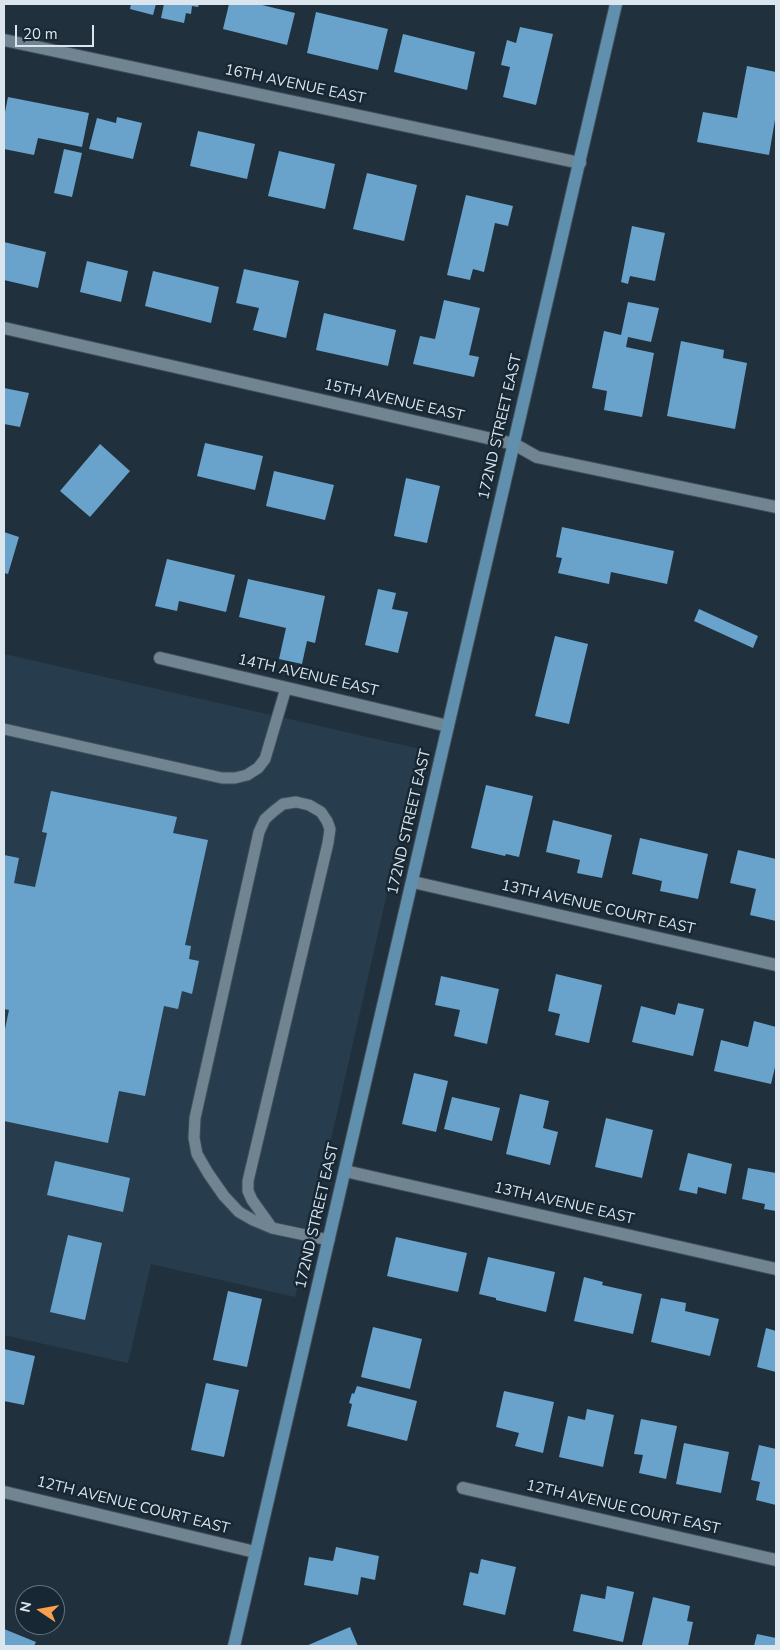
<!DOCTYPE html>
<html>
<head>
<meta charset="utf-8">
<style>
	body { margin:0 }
	#map { position:relative; width:780px; height:1650px; overflow:hidden; background:#20313d; font-family:"Nunito Sans",sans-serif }
	canvas { display:block }
	.frame { position:absolute; inset:0; border:5px solid #dbe5ed; pointer-events:none }
	.north { position:absolute; left:15px; top:1585px; width:50px; height:50px; box-sizing:border-box; background:#172733; border:1px solid #65737d; border-radius:50%; rotate:282deg; font-size:14px; font-weight:700; line-height:20px; text-align:center; color:#dbe5ed }
	.north::after { content:''; display:block; margin:auto; width:18px; height:22px; background:#fa9f4e; clip-path:polygon(50% 0,100% 100%,50% 72%,0 100%) }
	.scale { position:absolute; left:15px; top:25px; width:79px; height:22px; box-sizing:border-box; border:2px solid #dbe5ed; border-top:0; padding-left:6px; font-size:15px; line-height:18px; white-space:nowrap; color:#dbe5ed; -webkit-text-stroke:4px #172733; paint-order:stroke }
</style>
</head>
<body>
<div id="map">
<canvas width="780" height="1650"></canvas>
<div class="frame"></div>
<div class="north">N</div>
<div class="scale">20 m</div>
</div>
<script>
const ctx = document.querySelector('canvas').getContext('2d');
ctx.lineJoin = 'round';
function paint(path, color) {
  ctx.fillStyle = color;
  ctx.fill(path, 'evenodd');
}
function poly(rows) {
  const path = new Path2D();
  for (const r of rows) {
    path.moveTo(r[0], r[1]);
    for (let i = 2; i < r.length; i += 2) path.lineTo(r[i], r[i + 1]);
  }
  return path;
}
function trace(path, color, width, dash) {
  ctx.strokeStyle = color;
  ctx.lineWidth = width;
  ctx.lineCap = dash ? 'butt' : 'round';
  ctx.setLineDash(dash || []);
  ctx.stroke(path);
}
function drawText(font, color, halo, rows, align = 'center') {
  ctx.font = font + ' "Nunito Sans",sans-serif';
  ctx.lineWidth = 5;
  ctx.setLineDash([]);
  ctx.textBaseline = 'middle';
  ctx.strokeStyle = halo;
  ctx.fillStyle = color;
  for (const [text, x, y, turn = 0] of rows) {
    ctx.save();
    ctx.translate(x, y);
    ctx.rotate((+turn || 0) * Math.PI / 180);
    ctx.textAlign = isNaN(turn) ? turn : align;
    if (halo) ctx.strokeText(text, 0, 0);
    ctx.fillText(text, 0, 0);
    ctx.restore();
  }
}
paint(poly([
	[4,654,420,749,295,1297,151,1264,128,1363,4,1335]
]), '#273d4d');
paint(poly([
	[131,4,156,4,153,15,130,9],
	[164,4,199,4,198,7,192,6,191,14,186,13,184,23,161,18],
	[229,4,258,4,295,13,287,45,223,29],
	[316,12,388,29,378,70,307,53],
	[520,27,553,34,536,105,503,97,510,67,501,65,507,40,516,43],
	[403,34,475,52,467,90,394,72],
	[747,66,776,72,776,114,769,155,697,142,703,112,737,118],
	[8,97,89,113,82,147,38,138,34,155,4,149,4,117],
	[117,117,142,123,133,159,89,149,97,118,116,123],
	[198,131,255,144,247,179,190,166],
	[64,149,82,153,72,197,54,193],
	[279,151,335,164,325,209,268,196],
	[367,173,417,185,404,241,353,229],
	[466,195,513,206,508,226,495,223,484,272,473,269,470,280,447,275],
	[632,226,665,233,655,281,630,276,628,284,621,282],
	[4,242,46,252,38,288,4,280],
	[87,261,128,271,121,302,80,292],
	[244,269,299,281,286,338,253,330,259,308,236,303],
	[153,271,219,287,211,323,145,306],
	[444,300,480,308,469,355,479,357,474,377,413,364,420,336,435,339],
	[628,302,659,308,651,342,628,337,626,347,654,353,642,417,604,410,607,391,592,388,604,331,621,335],
	[324,313,396,330,388,366,316,350],
	[681,341,724,350,723,358,747,363,735,429,667,416],
	[4,388,29,393,20,427,4,424],
	[205,443,263,456,255,490,197,476],
	[100,444,130,471,90,517,60,491],
	[274,471,334,485,325,520,266,506],
	[406,478,440,486,427,543,394,536],
	[562,527,674,551,667,584,611,572,609,584,558,573,562,558,556,557],
	[4,532,19,537,8,574,4,573],
	[167,559,235,575,226,612,179,601,177,611,155,606],
	[248,579,325,596,315,643,307,641,302,664,279,659,286,628,239,617],
	[378,589,396,593,392,609,408,612,398,653,365,645],
	[699,609,758,636,753,648,694,621],
	[555,636,588,644,569,724,535,716],
	[486,785,533,796,519,857,506,854,505,856,471,848],
	[51,791,177,817,173,833,208,840,185,945,191,946,189,959,199,961,192,994,182,991,178,1009,164,1006,145,1096,119,1091,108,1143,4,1121,4,1034,9,1010,4,1009,4,855,19,858,14,883,35,887,47,833,42,832],
	[553,820,612,835,602,878,577,873,580,860,546,852],
	[640,838,708,854,698,899,660,891,662,881,632,874],
	[738,850,776,859,776,921,750,915,756,889,730,883],
	[556,974,602,985,589,1043,555,1035,560,1014,548,1011],
	[441,976,499,989,487,1044,454,1036,460,1010,435,1005],
	[678,1003,704,1009,693,1056,632,1042,641,1006,675,1015],
	[754,1021,776,1027,776,1063,771,1084,714,1071,721,1040,748,1047],
	[414,1073,448,1081,436,1132,402,1124],
	[520,1094,549,1101,543,1128,558,1132,550,1165,506,1154],
	[452,1097,500,1108,492,1141,444,1129],
	[606,1118,653,1130,642,1178,595,1167],
	[688,1153,732,1164,726,1194,698,1187,697,1194,679,1190],
	[55,1161,130,1178,123,1212,47,1195],
	[748,1168,776,1173,776,1211,764,1209,765,1204,742,1199],
	[68,1235,102,1243,85,1320,50,1312],
	[396,1237,467,1253,458,1292,387,1276],
	[488,1257,555,1272,546,1312,496,1300,496,1298,479,1294],
	[584,1277,603,1282,602,1285,642,1294,633,1334,574,1321],
	[228,1291,262,1299,247,1367,213,1360],
	[661,1298,686,1303,685,1311,719,1319,710,1356,651,1342],
	[373,1327,422,1339,410,1389,361,1377],
	[766,1328,776,1331,776,1372,757,1367],
	[4,1349,35,1356,24,1405,4,1401],
	[206,1383,239,1390,224,1457,191,1450],
	[357,1386,417,1401,407,1441,347,1426,352,1404,349,1403,352,1393,354,1394],
	[504,1391,554,1402,543,1453,515,1446,519,1433,496,1427],
	[587,1409,614,1415,603,1467,559,1457,568,1416,585,1420],
	[641,1419,677,1426,666,1479,639,1473,643,1455,634,1454],
	[684,1443,729,1452,721,1493,676,1484],
	[759,1445,776,1449,776,1505,756,1500,760,1482,751,1480],
	[336,1547,379,1556,375,1580,361,1577,358,1595,304,1585,309,1557,333,1561],
	[481,1559,516,1567,505,1615,463,1605,470,1572,478,1574],
	[607,1586,634,1592,623,1642,573,1631,581,1594,605,1599],
	[653,1597,690,1606,687,1621,693,1622,688,1646,642,1645],
	[350,1627,358,1646,306,1646],
	[4,1629,36,1642,34,1646,4,1646],
	[757,1634,776,1638,776,1646,754,1646]
]), '#69a3cc');
const lane = poly([
	[4,729,222,778,235,778,247,775,258,768,265,759,286,688],
	[272,1228,252,1200,248,1191,248,1181,328,843,330,829,327,821,321,812,309,805,296,802,283,804,274,811,265,819,259,832,195,1118,194,1138,197,1154,208,1173,224,1196,239,1212,253,1220,272,1228,329,1240]
]);
const street = poly([
	[4,40,580,163],
	[4,328,514,444,537,457,776,507],
	[160,658,448,726],
	[413,882,776,965],
	[345,1171,776,1269],
	[463,1488,776,1560],
	[4,1492,255,1552]
]);
const secondary = poly([
	[234,1646,616,4]
]);
trace(lane, '#404e58', 13);
trace(street, '#404e58', 14);
trace(secondary, '#404e58', 14);
trace(lane, '#718492', 11);
trace(street, '#718492', 12);
trace(secondary, '#6090ae', 12);
drawText('15px', '#dbe5ed', '#172733', [
	["16TH AVENUE EAST",295,85,12],
	["15TH AVENUE EAST",394,401,13],
	["172ND STREET EAST",501,427,-77],
	["14TH AVENUE EAST",308,676,13],
	["172ND STREET EAST",410,822,-77],
	["13TH AVENUE COURT EAST",598,908,13],
	["13TH AVENUE EAST",564,1204,13],
	["172ND STREET EAST",318,1216,-77],
	["12TH AVENUE COURT EAST",133,1506,14],
	["12TH AVENUE COURT EAST",623,1508,13]
]);
</script>
</body>
</html>
